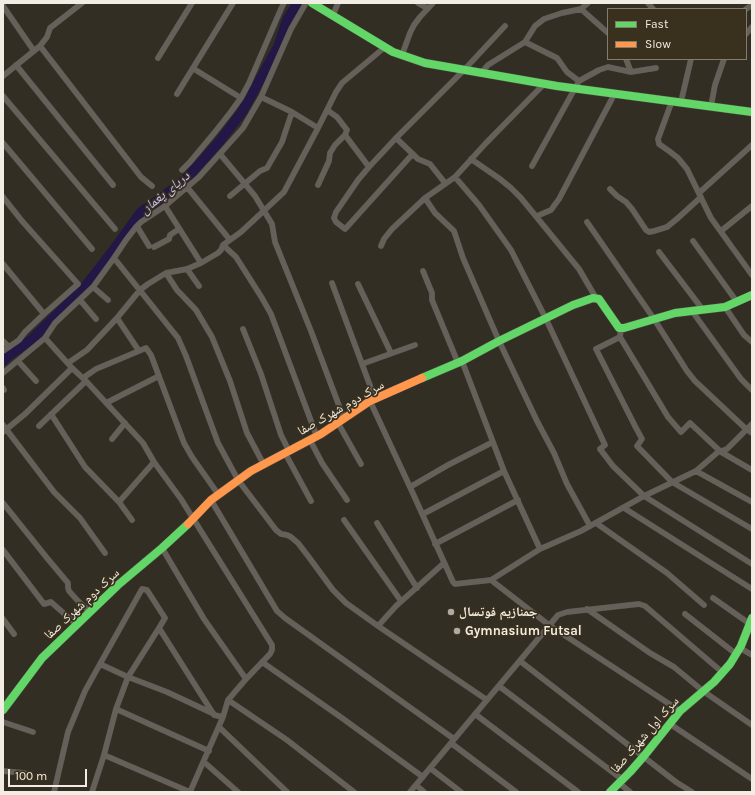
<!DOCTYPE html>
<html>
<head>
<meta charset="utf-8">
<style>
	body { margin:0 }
	#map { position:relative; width:755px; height:795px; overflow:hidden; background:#332e24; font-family:Karla,sans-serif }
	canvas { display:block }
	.frame { position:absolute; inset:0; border:4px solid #f2ede2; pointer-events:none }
	.legend { position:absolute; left:607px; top:8px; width:140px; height:52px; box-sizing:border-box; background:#39301e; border:1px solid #837c6c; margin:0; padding:5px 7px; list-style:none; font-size:12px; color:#f2ede2 }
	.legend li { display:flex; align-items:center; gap:8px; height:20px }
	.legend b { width:20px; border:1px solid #837c6c }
	.scale { position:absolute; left:8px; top:769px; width:79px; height:18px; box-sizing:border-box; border:2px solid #f2ede2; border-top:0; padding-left:5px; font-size:12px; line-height:14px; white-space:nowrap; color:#f2ede2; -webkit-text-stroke:3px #39301e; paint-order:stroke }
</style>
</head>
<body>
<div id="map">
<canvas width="755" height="795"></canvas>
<div class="frame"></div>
<ul class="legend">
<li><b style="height:5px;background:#63d668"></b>Fast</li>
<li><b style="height:5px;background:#ff974d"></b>Slow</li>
</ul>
<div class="scale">100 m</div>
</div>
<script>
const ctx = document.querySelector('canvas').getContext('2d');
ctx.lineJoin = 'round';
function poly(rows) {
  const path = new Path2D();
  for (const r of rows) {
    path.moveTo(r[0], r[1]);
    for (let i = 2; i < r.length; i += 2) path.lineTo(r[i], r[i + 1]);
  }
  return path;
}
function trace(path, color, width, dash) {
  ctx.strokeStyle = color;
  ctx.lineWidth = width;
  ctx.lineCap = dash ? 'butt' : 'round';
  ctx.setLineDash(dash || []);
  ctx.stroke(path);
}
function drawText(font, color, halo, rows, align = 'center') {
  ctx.font = font + ' Karla,"Noto Naskh Arabic",sans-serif';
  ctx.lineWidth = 3.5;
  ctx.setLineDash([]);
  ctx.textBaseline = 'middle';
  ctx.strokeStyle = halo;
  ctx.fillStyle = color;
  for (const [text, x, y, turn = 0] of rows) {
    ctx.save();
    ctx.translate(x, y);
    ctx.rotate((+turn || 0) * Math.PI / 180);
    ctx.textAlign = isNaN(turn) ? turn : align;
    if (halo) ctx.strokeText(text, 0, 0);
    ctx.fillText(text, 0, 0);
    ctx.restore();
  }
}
trace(poly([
	[3,361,7,357,32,339,84,288,115,248,141,212,157,201,185,180,219,142,242,112,278,47,287,20,298,3]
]), '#221746', 10);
const street = poly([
	[418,3,427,8],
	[648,3,653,9],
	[3,6,34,51],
	[581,9,608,33],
	[746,9,752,5],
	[333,15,338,3],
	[746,34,752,27],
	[525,42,557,58,567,72,579,81],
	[40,46,141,177,152,186],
	[402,55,410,33,414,25,420,17,433,3],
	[158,58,192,3],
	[626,59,631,72],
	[16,65,113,185],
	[194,69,241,98],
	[481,73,488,65,525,42,535,26,544,19,562,13,581,9,588,3],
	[3,76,40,46,47,37,50,28,82,3],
	[177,94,233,3],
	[3,96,115,229],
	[261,97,292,112,318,128],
	[672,101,658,139,659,144,669,151,678,158,687,169,711,218,752,275],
	[681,102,691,59],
	[711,106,715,85,724,59],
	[345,135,369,167],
	[396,138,418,159,430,164,445,183],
	[3,143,92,249],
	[220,154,255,196,272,224,275,242,311,331,344,419],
	[413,154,409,158,347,227,345,229,336,222,334,218,336,212,358,180,369,167,396,138,464,70,505,26],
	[471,159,500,179,511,188,521,198,579,269,596,298],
	[532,166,579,81,599,70,608,67,631,72,656,68],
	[182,170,190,162,215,132,230,113,241,98,249,83,281,9,284,3],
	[455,177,479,205,511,250,546,319,605,445,600,449,613,466,644,496,752,564],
	[318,185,329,161,330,153,335,145,345,135,347,130,337,117,327,110],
	[187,187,230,240],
	[610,189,617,196,626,202,632,209,646,230,649,232,654,231,667,227,678,218,701,197],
	[699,193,752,145],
	[230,196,260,171,267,168,282,142,292,112],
	[3,197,22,221,78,284,44,314,25,332,19,340,3,351],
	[425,198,435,213,454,231,463,258,499,341,537,421,554,453,567,484,590,526],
	[165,206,201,263],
	[537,216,551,210,559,199,615,93],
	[587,222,654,319,687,371,695,381,746,429,752,433],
	[721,231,752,206],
	[693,241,737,302],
	[223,245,236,257,262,298,271,314,317,437],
	[149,246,138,228,136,227,141,222,165,206,199,177,243,128,261,97,291,29,306,3],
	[381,246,384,239,392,229,425,198,455,177,486,143,545,83],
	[154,247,169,239,170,235,179,229],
	[659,252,703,310],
	[114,258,178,338,186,356,218,443,238,480,276,530,281,534,287,535,291,537,298,543,308,556,333,590,346,603,378,626,487,700],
	[3,264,44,314],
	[187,269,199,286],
	[423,271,432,293,432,300,458,363],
	[166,273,177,290,196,310,212,337,230,381,247,433,264,465],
	[332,283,375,399],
	[358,284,391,353],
	[93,287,108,300],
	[80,300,96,319],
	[725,307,744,335,752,342],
	[692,311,741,379,752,390],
	[117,318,139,351],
	[621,328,620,337,668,417,681,432,690,423,721,452,752,470],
	[243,329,261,374,281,435,289,451],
	[620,337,596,349,635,426,642,439,637,446,672,482,752,529],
	[45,338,72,368,86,381,143,443,154,462,181,499,272,645,272,650,270,654,246,679,228,700,223,717,190,792],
	[3,341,9,347],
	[18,361,36,381],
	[462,361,504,471,540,549],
	[68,363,87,350,117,318,140,290,148,284,166,273,187,269,201,263,218,253,221,250,223,245,241,232,284,192,318,128,336,92,342,83,385,47],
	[362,364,415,345],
	[3,373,45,338,55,323,93,287,114,258,126,240,136,227],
	[83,378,96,369,146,348,151,355,184,443,192,457,218,494],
	[3,388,4,390],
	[370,401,410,487,453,582,455,584,491,580,540,549,581,531,644,496,696,471,718,452,727,449,752,424],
	[106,403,159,376],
	[51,414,85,467,119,502,132,520],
	[338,423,361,464],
	[3,425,54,492,80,518,105,553],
	[39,426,86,381],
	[3,432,25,414,72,368],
	[112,439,125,423],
	[310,440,322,463,347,500],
	[285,453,311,501],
	[696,471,752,502],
	[410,487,448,465,493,442],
	[211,500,277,611,285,618,454,739],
	[119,502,154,462],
	[3,503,47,558,68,583,68,588,69,591,78,601,90,612],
	[624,508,752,589],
	[423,514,504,471],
	[344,520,401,601],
	[377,523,417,588],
	[596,523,667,573,704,605],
	[435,544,518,500],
	[162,548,204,619,246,679],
	[3,550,44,604,51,602,77,625],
	[491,580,549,625,680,711],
	[713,598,750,624],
	[587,609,650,653,674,667,703,691,752,725],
	[685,614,736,654],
	[3,619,14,634],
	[378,626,396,606,444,563],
	[740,648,752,655],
	[520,661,676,782,692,792],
	[262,662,342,718,423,777],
	[100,664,128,677,167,692,214,714],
	[499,686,623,780],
	[228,700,287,740,354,792],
	[116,709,209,751],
	[475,714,578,792],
	[3,722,33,732],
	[670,724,752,779],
	[219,727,287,792],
	[451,743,516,792],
	[104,755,190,792],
	[204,762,238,792],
	[430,768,461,792],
	[3,771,24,773],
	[619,783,630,792],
	[416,785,424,792],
	[54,792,68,732,85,691,100,664,142,589,147,590,165,618,159,628,214,715,223,717],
	[92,792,104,755,116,709,128,677,159,628],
	[410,792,558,615,567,612,639,604,645,606,722,672]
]);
const fast = poly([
	[312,3,393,52,425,63,557,86,752,112],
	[422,378,462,361,499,341,573,305,593,298,599,299,619,328,624,328,675,313,725,307,752,295],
	[3,710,42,658,118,585,162,548,188,524],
	[610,792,630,772,644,756,680,711,714,682,730,664,741,646,752,618]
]);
const slow = poly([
	[188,524,211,500,251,471,321,434,370,401,422,378]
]);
trace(street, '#4d4940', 6);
trace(fast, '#4d4940', 9);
trace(slow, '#4d4940', 9);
trace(street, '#656059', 5.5);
trace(fast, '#63d668', 8);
trace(slow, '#ff974d', 8);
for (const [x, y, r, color] of [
	[451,612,4,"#afaaa0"],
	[457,631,4,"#afaaa0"]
]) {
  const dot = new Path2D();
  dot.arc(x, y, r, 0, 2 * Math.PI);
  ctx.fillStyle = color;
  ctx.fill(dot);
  trace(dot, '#39301e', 1.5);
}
drawText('13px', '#f2ede2', '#39301e', [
	["سرک دوم شهرک صفا",341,408,-30],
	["سرک دوم شهرک صفا",82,604,-43],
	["سرک اول شهرک صفا",645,735,-49]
]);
drawText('bold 13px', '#f2ede2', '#39301e', [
	["جمنازیم فوتسال",459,612],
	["Gymnasium Futsal",465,631]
], 'left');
drawText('italic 14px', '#c3c0f5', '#39301e', [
	["دریای پغمان",165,193,-39]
]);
</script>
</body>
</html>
